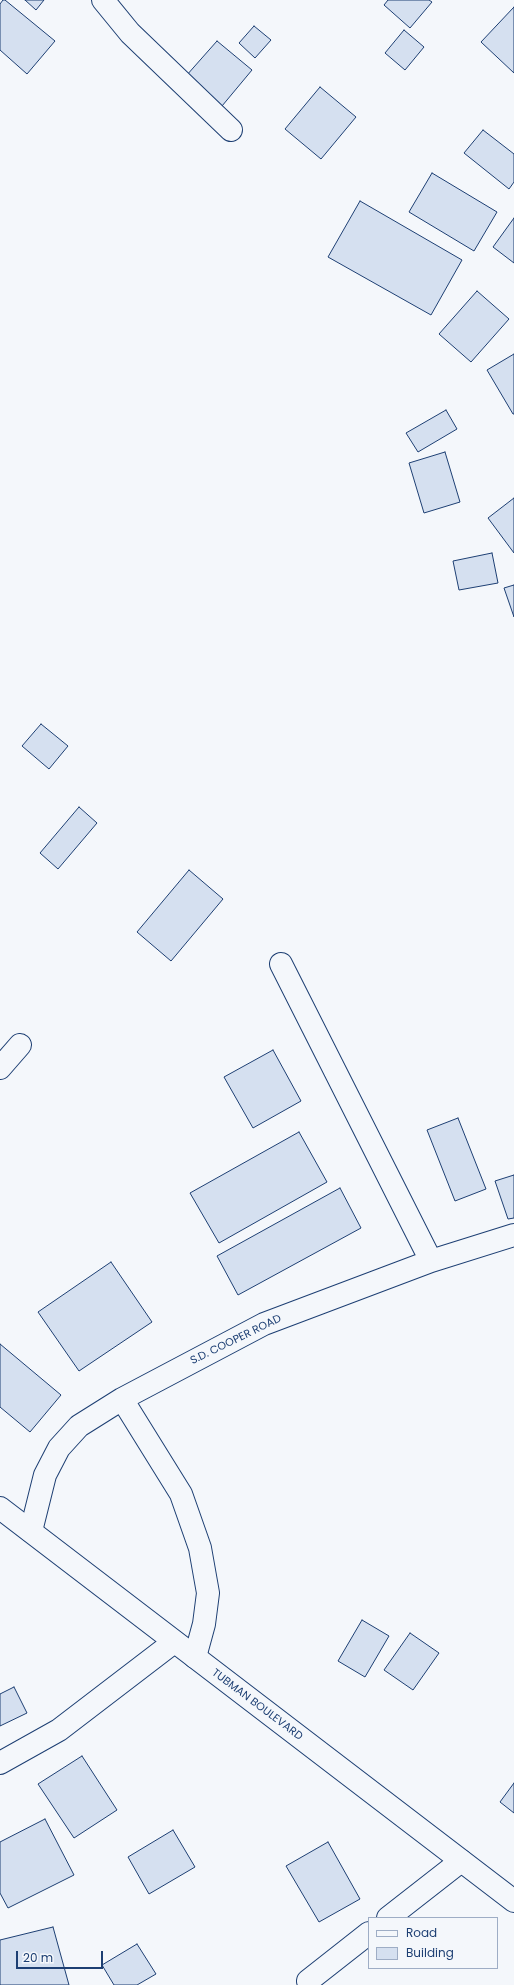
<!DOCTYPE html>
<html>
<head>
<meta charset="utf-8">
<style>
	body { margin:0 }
	#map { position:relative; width:514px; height:1985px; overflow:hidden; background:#f4f7fb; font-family:Poppins,sans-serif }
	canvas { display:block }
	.legend { position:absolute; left:368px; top:1917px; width:130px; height:52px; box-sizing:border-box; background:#f4f7fb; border:1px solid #9eadc5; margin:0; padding:5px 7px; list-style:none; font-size:12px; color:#1d3f73 }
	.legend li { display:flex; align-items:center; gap:8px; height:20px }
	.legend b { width:20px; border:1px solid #9eadc5 }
	.scale { position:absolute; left:16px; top:1951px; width:87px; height:18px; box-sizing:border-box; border:2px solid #1d3f73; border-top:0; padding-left:5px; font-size:12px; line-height:14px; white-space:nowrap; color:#1d3f73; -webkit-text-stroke:3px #f4f7fb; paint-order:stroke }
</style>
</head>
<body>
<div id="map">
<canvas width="514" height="1985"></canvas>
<ul class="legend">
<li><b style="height:5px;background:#f4f7fb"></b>Road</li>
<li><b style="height:11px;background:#d5e0f0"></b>Building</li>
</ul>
<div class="scale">20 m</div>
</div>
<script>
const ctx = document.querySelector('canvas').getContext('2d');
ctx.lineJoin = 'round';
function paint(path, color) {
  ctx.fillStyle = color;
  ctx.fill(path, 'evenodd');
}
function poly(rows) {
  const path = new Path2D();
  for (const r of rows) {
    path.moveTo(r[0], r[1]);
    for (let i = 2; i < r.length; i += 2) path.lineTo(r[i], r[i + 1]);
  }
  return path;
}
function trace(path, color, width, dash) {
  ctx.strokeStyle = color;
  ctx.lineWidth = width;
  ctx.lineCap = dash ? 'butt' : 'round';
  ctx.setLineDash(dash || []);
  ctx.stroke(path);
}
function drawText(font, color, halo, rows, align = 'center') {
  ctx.font = font + ' Poppins,sans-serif';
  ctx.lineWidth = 3;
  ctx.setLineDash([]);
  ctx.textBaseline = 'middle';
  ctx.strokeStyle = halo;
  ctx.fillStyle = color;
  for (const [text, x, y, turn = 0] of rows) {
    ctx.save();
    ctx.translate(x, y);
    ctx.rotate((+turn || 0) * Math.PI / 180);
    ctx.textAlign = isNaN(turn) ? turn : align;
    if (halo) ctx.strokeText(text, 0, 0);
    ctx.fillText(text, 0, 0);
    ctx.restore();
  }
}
const building = poly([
	[3,0,5,0,55,41,27,74,0,50,0,4,3,0],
	[25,0,44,0,36,10,25,0],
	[388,0,429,0,432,2,410,28,384,5,388,0],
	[514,7,514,73,481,42,514,7],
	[254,26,271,40,255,58,239,43,254,26],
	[404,30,424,47,405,70,385,53,404,30],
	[217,41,252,70,222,106,186,76,217,41],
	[320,87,356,117,321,159,285,129,320,87],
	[483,130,514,154,514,182,509,189,464,153,483,130],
	[432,173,497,212,474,251,409,212,432,173],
	[360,201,462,260,431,315,328,257,360,201],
	[514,218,514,263,493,247,514,218],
	[477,291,509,319,471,362,439,334,477,291],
	[514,354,514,414,513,414,487,370,514,354],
	[446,410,457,429,418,452,406,433,446,410],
	[445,452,460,502,424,513,409,463,445,452],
	[514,498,514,553,488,518,514,498],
	[492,553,498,583,459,590,453,561,492,553],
	[514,585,514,617,504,588,514,585],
	[41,724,68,746,49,769,22,746,41,724],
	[79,807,97,823,58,869,40,853,79,807],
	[189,870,223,899,171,961,137,932,189,870],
	[273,1050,301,1101,253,1128,224,1077,273,1050],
	[458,1118,486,1189,455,1201,427,1130,458,1118],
	[299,1132,327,1182,219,1243,190,1193,299,1132],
	[514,1175,514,1218,508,1219,495,1181,514,1175],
	[340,1188,361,1228,238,1295,217,1256,340,1188],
	[111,1262,152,1322,79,1371,38,1312,111,1262],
	[0,1344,61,1395,30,1432,0,1407,0,1344],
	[362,1620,389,1636,365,1677,338,1661,362,1620],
	[410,1633,439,1653,413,1690,384,1670,410,1633],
	[14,1687,27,1713,0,1726,0,1694,14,1687],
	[82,1756,117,1810,74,1838,38,1784,82,1756],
	[514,1783,514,1813,500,1802,514,1783],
	[45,1819,74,1875,8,1908,0,1893,0,1842,45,1819],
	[173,1830,195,1867,149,1894,128,1857,173,1830],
	[328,1842,360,1899,319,1922,286,1866,328,1842],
	[53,1927,69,1985,0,1985,0,1940,53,1927],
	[137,1944,156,1974,137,1985,114,1985,102,1965,137,1944]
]);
paint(building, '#d5e0f0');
trace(building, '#1d3f73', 1);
const minor = poly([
	[103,0,130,33,231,130],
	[281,964,431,1261],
	[0,1068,20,1045],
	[122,1399,181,1494,200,1548,208,1593,204,1624,195,1657],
	[31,1531,45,1475,59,1448,79,1426,122,1399,264,1324,431,1261,514,1235],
	[0,1763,59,1730,174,1642],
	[388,1918,461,1861],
	[308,1981,369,1933]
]);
const highway = poly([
	[0,1508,514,1901]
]);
trace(minor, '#1d3f73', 24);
trace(highway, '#1d3f73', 24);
trace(minor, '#f4f7fb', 22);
trace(highway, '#f4f7fb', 22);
drawText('11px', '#1d3f73', '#f4f7fb', [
	["S.D. COOPER ROAD",236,1340,-26],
	["TUBMAN BOULEVARD",257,1705,37]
]);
</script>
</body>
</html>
